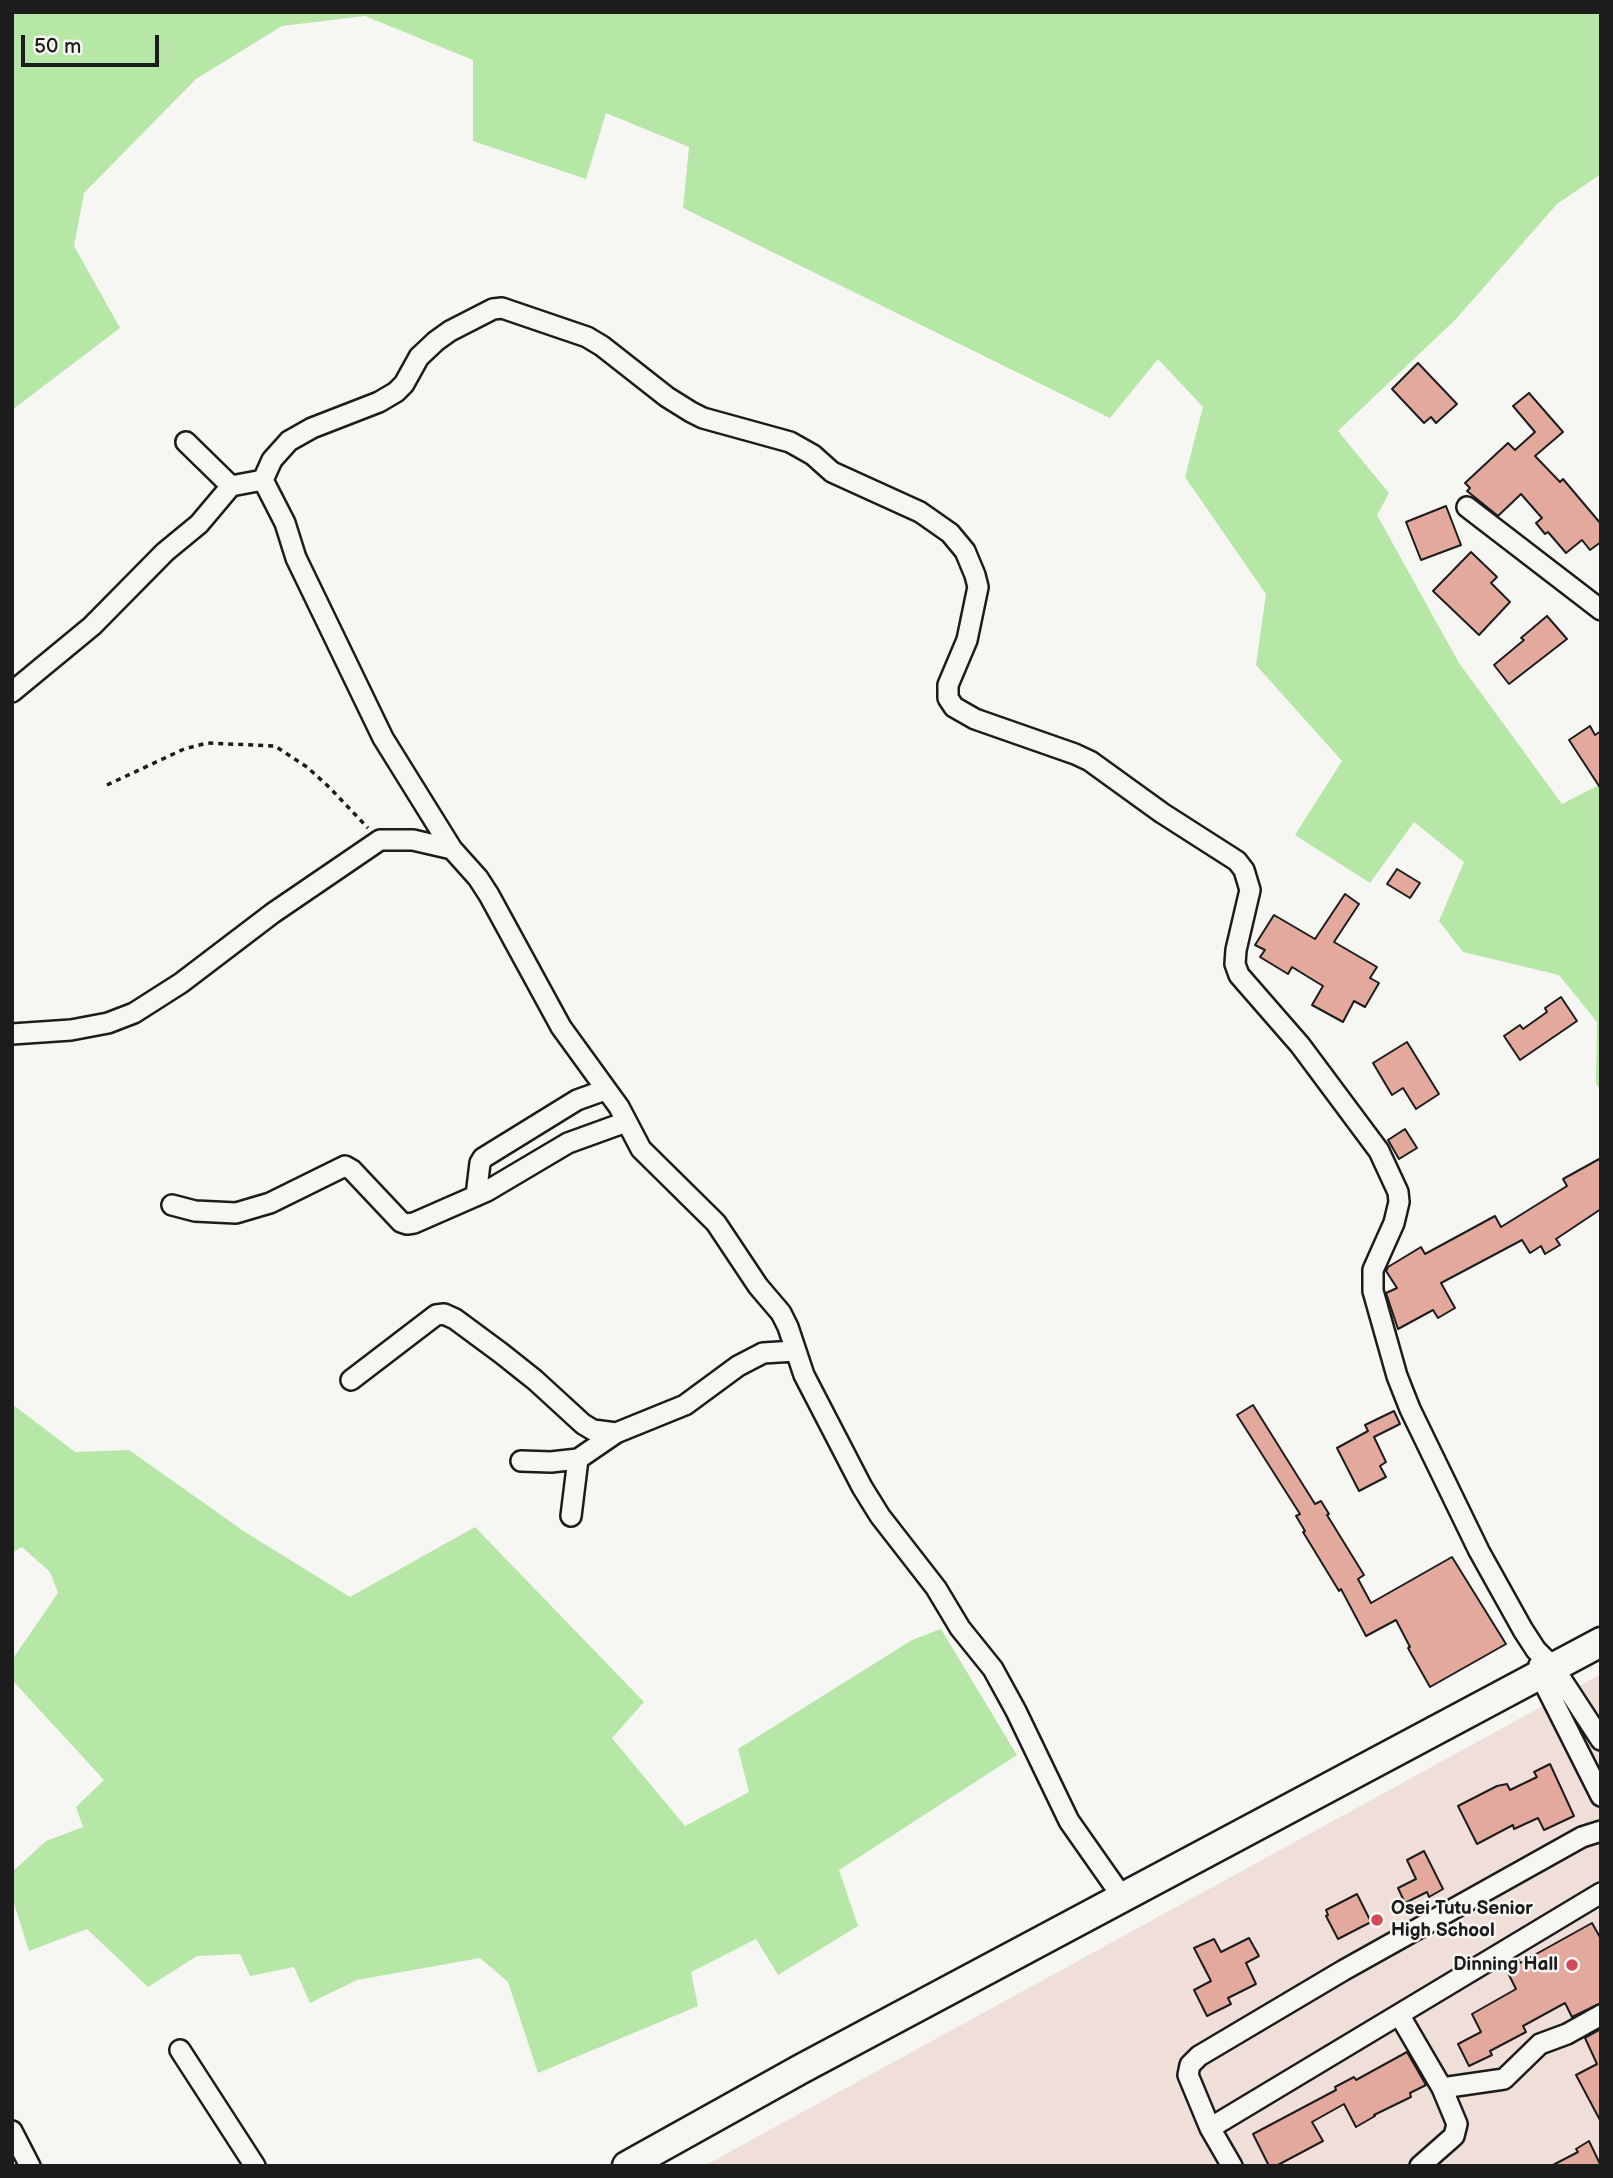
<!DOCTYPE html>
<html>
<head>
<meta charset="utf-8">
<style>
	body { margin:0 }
	#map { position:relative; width:1613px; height:2178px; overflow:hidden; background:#f6f6f2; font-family:"Balsamiq Sans",sans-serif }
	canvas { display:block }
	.frame { position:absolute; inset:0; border:14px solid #1c1c1c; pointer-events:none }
	.scale { position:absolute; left:21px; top:35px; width:138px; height:32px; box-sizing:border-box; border:4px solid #1c1c1c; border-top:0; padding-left:9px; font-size:21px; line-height:24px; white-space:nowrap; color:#1c1c1c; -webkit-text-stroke:5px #f6f6f2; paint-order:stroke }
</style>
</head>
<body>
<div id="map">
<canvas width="1613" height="2178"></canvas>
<div class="frame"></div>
<div class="scale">50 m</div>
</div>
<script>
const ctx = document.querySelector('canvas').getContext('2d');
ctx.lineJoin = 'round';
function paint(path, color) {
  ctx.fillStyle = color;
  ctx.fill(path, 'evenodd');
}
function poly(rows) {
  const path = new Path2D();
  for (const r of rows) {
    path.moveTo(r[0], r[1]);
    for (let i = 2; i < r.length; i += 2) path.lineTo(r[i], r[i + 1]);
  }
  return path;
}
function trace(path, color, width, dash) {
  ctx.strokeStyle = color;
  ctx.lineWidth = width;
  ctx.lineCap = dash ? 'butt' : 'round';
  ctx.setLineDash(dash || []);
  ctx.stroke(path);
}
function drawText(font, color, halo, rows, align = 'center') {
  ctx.font = font + ' "Balsamiq Sans",sans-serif';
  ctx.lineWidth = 5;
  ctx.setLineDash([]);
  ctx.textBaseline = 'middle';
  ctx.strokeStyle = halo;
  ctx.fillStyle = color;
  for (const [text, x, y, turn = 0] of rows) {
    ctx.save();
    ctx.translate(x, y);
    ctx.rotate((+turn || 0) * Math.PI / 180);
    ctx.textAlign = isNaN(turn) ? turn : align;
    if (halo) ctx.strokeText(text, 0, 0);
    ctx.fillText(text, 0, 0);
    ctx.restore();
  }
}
paint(poly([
	[1601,1674,1601,2166,704,2166]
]), '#f0dfd8');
paint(poly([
	[12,12,1601,12,1601,174,1557,204,1456,319,1338,431,1389,493,1377,515,1459,663,1562,804,1601,784,1601,1090,1596,1084,1597,1022,1559,975,1463,952,1439,921,1464,862,1414,822,1370,883,1295,835,1342,761,1256,665,1266,594,1185,477,1203,407,1158,359,1110,418,683,208,689,147,606,113,586,179,473,141,473,60,365,16,282,26,196,79,84,193,74,246,120,328,12,410],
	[12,1404,75,1452,129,1450,245,1532,350,1597,475,1527,644,1702,612,1738,685,1826,749,1792,738,1749,912,1640,941,1629,1017,1755,839,1870,858,1926,778,1975,756,1939,691,1972,698,2006,538,2073,508,1982,480,1958,357,1980,310,2003,294,1967,250,1976,240,1954,197,1956,148,1987,87,1929,29,1951,12,1897,12,1872,46,1841,83,1827,76,1807,104,1780,12,1680,12,1660,58,1593,50,1572,22,1547,12,1553]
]), '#b7e7a7');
const building = poly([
	[1418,363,1457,404,1436,423,1431,417,1424,423,1392,389,1418,363],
	[1529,393,1563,432,1535,456,1560,482,1563,479,1601,524,1601,542,1590,550,1582,540,1566,553,1548,532,1545,534,1536,523,1542,518,1521,494,1498,516,1467,491,1470,488,1465,483,1508,443,1515,450,1535,432,1513,406,1529,393],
	[1446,506,1461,545,1421,560,1406,522,1446,506],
	[1471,552,1497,577,1491,583,1510,602,1479,635,1433,591,1471,552],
	[1547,616,1567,639,1509,684,1494,665,1524,640,1521,638,1547,616],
	[1590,726,1595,735,1601,731,1601,789,1569,740,1590,726],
	[1397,869,1420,883,1410,898,1387,884,1397,869],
	[1345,894,1359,904,1334,942,1377,967,1370,978,1379,983,1365,1007,1354,1001,1343,1022,1312,1005,1323,986,1292,967,1288,974,1260,957,1265,950,1255,945,1274,915,1315,939,1345,894],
	[1561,997,1577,1021,1520,1060,1504,1036,1520,1025,1523,1029,1547,1012,1545,1008,1561,997],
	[1407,1042,1439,1094,1416,1109,1403,1088,1392,1095,1373,1063,1407,1042],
	[1405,1129,1417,1148,1399,1159,1388,1140,1405,1129],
	[1601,1158,1601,1209,1556,1239,1560,1245,1545,1254,1541,1246,1530,1253,1522,1240,1441,1283,1455,1308,1438,1318,1433,1310,1398,1329,1386,1293,1397,1288,1386,1271,1388,1267,1421,1247,1425,1254,1495,1216,1501,1227,1567,1186,1563,1179,1601,1158],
	[1253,1405,1315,1504,1321,1501,1329,1514,1327,1515,1364,1575,1358,1579,1371,1603,1452,1557,1506,1644,1430,1687,1408,1648,1410,1647,1396,1620,1366,1636,1341,1589,1339,1591,1303,1532,1305,1531,1296,1516,1300,1514,1237,1415,1253,1405],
	[1394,1411,1400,1424,1374,1437,1386,1462,1380,1466,1386,1477,1359,1491,1337,1448,1368,1431,1365,1425,1394,1411],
	[1550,1764,1574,1816,1544,1830,1538,1818,1514,1829,1513,1825,1477,1844,1458,1806,1497,1786,1507,1784,1510,1790,1537,1777,1534,1772,1550,1764],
	[1424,1851,1443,1889,1429,1897,1427,1892,1405,1903,1398,1888,1416,1879,1407,1860,1424,1851],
	[1357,1894,1371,1922,1338,1939,1326,1916,1328,1915,1326,1910,1357,1894],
	[1592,1923,1601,1939,1601,2003,1572,2017,1565,2003,1523,2026,1526,2032,1490,2051,1492,2055,1469,2066,1458,2044,1481,2032,1472,2014,1516,1989,1505,1967,1519,1960,1520,1963,1592,1923],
	[1249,1938,1259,1956,1246,1963,1256,1984,1228,1998,1231,2004,1207,2016,1194,1990,1211,1981,1194,1948,1214,1939,1221,1952,1249,1938],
	[1601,2029,1601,2122,1576,2075,1597,2064,1585,2038,1601,2029],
	[1407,2052,1426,2085,1410,2093,1411,2097,1374,2115,1375,2116,1356,2127,1344,2104,1312,2122,1323,2141,1276,2166,1269,2166,1253,2134,1336,2090,1335,2087,1354,2077,1356,2080,1407,2052],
	[1589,2141,1601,2166,1551,2166,1578,2152,1576,2149,1589,2141]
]);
paint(building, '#e2a99c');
trace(building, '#1c1c1c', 2);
const street = poly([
	[186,442,231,486,263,480],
	[263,480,272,460,289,441,312,428,379,402,396,392,404,384,419,357,436,341,450,331,493,309,502,308,587,337,602,346,667,397,691,412,703,418,790,442,813,455,832,472,920,512,950,533,965,551,975,575,978,587,967,640,948,685,948,698,954,707,975,719,1075,754,1090,761,1162,813,1237,861,1244,870,1250,890,1236,950,1235,964,1239,975,1300,1045,1379,1151,1398,1192,1399,1202,1394,1223,1373,1270,1373,1291,1397,1376,1410,1409,1479,1551,1523,1630,1536,1650,1554,1668,1601,1740],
	[263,480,285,523,296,558,383,738,452,849,478,878,489,895,561,1027,619,1107,641,1149,716,1223,758,1286,781,1313,788,1327,804,1375,862,1487,880,1516,936,1588,960,1628,993,1669,1016,1711,1069,1821,1123,1898],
	[1467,507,1601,610],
	[12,692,92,626,165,552,199,524,231,486],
	[12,1034,71,1030,108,1023,134,1013,181,983,273,913,380,840,413,840,452,849],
	[476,1196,480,1163,483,1158,577,1100,605,1090],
	[172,1205,195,1211,236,1213,270,1203,345,1166,352,1170,401,1222,407,1224,414,1223,487,1191,568,1143,626,1122],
	[351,1380,436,1315,444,1314,455,1319,501,1353,535,1380,583,1424,593,1430,616,1433,685,1405,738,1366,763,1353,795,1351],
	[521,1461,551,1462,578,1459,616,1433],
	[571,1516,578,1459],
	[1539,1665,1540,1675,1601,1796],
	[1400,2016,1442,2088,1457,2124,1454,2136,1420,2166],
	[180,2050,255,2166],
	[1442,2088,1504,2079,1540,2044,1567,2034,1601,2015],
	[1210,2128,1601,1893],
	[12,2131,30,2166],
	[1232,2166,1210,2128,1188,2075,1190,2065,1199,2056,1344,1970,1582,1837,1601,1831]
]);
const secondary = poly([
	[627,2166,801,2069,1601,1642]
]);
trace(street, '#1c1c1c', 24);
trace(secondary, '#1c1c1c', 33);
trace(poly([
	[107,785,184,749,207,743,275,746,307,767,330,788,368,828]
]), '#1c1c1c', 3.5, [5, 5]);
trace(street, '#f6f6f2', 19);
trace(secondary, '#f6f6f2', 28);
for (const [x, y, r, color] of [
	[1377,1920,7,"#d1495b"],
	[1572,1965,7,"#d1495b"]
]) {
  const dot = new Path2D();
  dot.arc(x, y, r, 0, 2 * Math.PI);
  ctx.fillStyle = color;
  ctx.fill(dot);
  trace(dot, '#f6f6f2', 2.5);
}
drawText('bold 19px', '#1c1c1c', '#f6f6f2', [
	["Osei Tutu Senior",1391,1909],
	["High School",1391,1931],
	["Dinning Hall",1558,1965,"right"]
], 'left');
</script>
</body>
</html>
